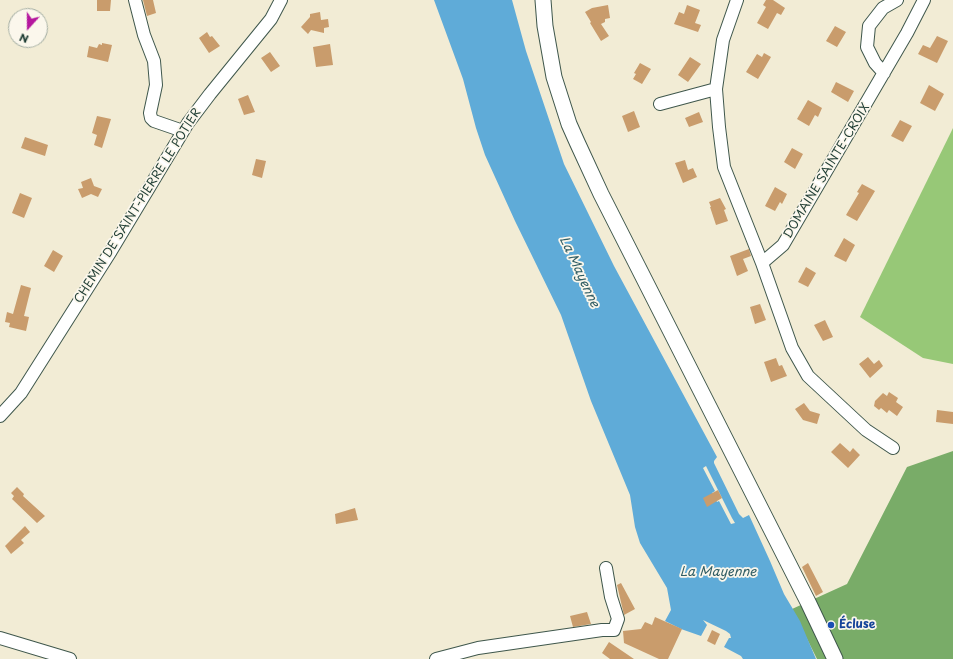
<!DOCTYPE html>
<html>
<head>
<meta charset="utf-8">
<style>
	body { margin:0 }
	#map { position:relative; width:953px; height:659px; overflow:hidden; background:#f2ecd5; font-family:"Playpen Sans",sans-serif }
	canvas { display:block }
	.north { position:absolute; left:8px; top:8px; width:40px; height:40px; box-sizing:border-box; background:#fbf7ec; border:1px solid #a3ada2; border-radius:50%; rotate:201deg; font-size:11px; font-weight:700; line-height:16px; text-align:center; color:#1f3d34 }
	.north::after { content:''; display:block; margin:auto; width:14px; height:18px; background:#b5179e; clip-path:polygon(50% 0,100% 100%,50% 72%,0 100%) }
</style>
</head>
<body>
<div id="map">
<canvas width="953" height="659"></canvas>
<div class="north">N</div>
</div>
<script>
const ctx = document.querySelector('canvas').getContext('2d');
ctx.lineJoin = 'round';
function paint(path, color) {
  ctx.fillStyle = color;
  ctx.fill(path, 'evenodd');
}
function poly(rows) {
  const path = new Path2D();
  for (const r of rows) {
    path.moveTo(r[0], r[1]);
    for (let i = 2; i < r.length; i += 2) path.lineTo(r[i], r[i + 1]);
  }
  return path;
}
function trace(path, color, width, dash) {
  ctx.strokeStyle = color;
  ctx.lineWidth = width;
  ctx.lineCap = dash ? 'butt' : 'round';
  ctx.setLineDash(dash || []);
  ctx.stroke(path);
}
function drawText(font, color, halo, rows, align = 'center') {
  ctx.font = font + ' "Playpen Sans",sans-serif';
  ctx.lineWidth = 3.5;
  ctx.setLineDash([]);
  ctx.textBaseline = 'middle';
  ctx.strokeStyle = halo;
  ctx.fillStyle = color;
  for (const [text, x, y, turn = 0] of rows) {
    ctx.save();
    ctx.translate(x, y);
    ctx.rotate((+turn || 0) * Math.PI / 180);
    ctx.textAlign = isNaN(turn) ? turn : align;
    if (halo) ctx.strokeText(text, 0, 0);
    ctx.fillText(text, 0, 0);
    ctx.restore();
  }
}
paint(poly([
	[953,128,953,364,923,358,860,317]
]), '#97c877');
paint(poly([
	[953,451,953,659,817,659,792,609,847,584,907,467]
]), '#79ac68');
paint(poly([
	[434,0,512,0,526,51,564,164,614,266,717,457,714,461,714,463,739,514,743,518,749,515,770,561,784,594,800,621,816,659,743,659,741,656,724,647,729,638,731,638,730,634,726,631,703,620,707,625,701,636,681,629,665,621,671,610,667,588,640,543,635,527,630,495,591,401,561,315,515,221,485,155,476,128,463,79],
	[706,466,732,518,735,523,731,524,719,501,717,502,712,493,715,491,703,468]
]), '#5fabd8');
paint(poly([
	[97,0,111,0,110,11,97,11],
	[143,0,153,0,156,13,147,16],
	[766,0,773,0,785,8,781,15,777,13,768,29,757,23,766,7,763,5],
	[608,5,610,18,605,19,605,22,601,24,609,36,601,41,590,23,591,22,585,12,592,8],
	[687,5,700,10,695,23,701,25,698,32,674,24,679,12,684,14],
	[320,12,321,20,328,19,329,27,324,28,324,33,311,30,308,34,301,27,310,17,310,14],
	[835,26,846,32,837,47,826,41],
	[207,32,210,37,212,36,220,46,209,53,199,38],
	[937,36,948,41,937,63,918,54,923,45,930,48],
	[102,43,112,45,108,62,87,57,89,46,97,48,99,44,102,45],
	[330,44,333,65,316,67,313,47],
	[270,52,280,66,271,72,261,58],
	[764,53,771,57,758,79,746,72,757,54,762,57],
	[690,57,701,64,688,82,678,75],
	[640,63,651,69,642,84,633,79,636,74,634,73],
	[836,82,854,91,848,102,831,92],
	[929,85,944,94,935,111,920,103],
	[248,95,255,112,244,115,238,99],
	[808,100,822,108,818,117,815,115,809,126,797,119],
	[634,111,640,127,628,132,622,116],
	[699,112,703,122,689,127,685,118],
	[97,116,111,119,102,148,94,145,97,135,92,133],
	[900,120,912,126,903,142,891,136],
	[25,137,48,145,45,156,21,148],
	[792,148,803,154,795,169,784,162],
	[256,159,266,161,262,178,252,175],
	[685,160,688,170,693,168,697,177,683,183,675,163],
	[91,178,94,186,102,189,98,197,91,194,82,198,78,189,83,188,81,182],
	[862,184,875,191,857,221,846,215,859,193,857,192],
	[775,187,787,194,782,204,780,202,775,211,765,206],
	[20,193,32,198,24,218,12,213],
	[720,198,726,209,724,210,728,221,716,225,710,207,711,207,709,202],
	[844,238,855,245,846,262,834,256],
	[749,249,751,256,743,259,748,271,737,276,730,256],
	[53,250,63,256,54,272,44,266],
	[806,267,816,273,808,287,798,282],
	[21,285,31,288,24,316,29,317,26,331,9,327,10,323,5,322,7,312,13,314],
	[760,304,766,320,755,324,750,307],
	[825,320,833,337,823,341,814,325],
	[868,357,874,364,879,360,883,366,870,378,859,364],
	[776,358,779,366,782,365,787,376,771,382,764,362],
	[889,392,898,398,896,402,903,407,897,416,889,410,887,413,881,408,879,410,874,406,875,401,883,393,887,396],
	[804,403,810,411,820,414,817,424,803,420,795,409],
	[937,410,953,412,953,424,936,422],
	[840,443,850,452,853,448,860,455,848,468,831,452],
	[17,487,24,494,23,496,45,516,37,523,12,499,14,496,11,493],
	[718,490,722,498,707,507,703,498],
	[355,508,358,520,336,524,335,514],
	[25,526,30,532,21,540,24,543,11,554,5,546],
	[808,563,823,592,816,596,802,567],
	[621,583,635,609,624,615,617,585],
	[587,612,591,624,573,627,570,616],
	[655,617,682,629,668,659,659,659,624,643,623,631,641,629,645,622,652,625],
	[712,630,720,634,715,645,707,641],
	[609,642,634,659,610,659,602,653]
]), '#c99c6c');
const minor = poly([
	[135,0,144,35,154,61,156,85,150,113,151,118,154,121,183,131],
	[737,0,723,40,716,89,719,127,724,167,762,263,792,348,808,376,866,430,893,448],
	[884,73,875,63,867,47,869,26,883,8,897,0],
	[660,104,716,89],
	[762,263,783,245,907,33,924,0],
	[0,416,21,393,111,251,188,123,210,94,271,19,281,0],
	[0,638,70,659],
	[436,659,478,648,602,630,614,630,618,619,611,597,606,568]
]);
const major = poly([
	[543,0,545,26,554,77,569,124,577,142,601,194,808,602,835,659]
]);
trace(minor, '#3f574c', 14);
trace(major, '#3f574c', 17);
trace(minor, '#fff', 12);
trace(major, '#fff', 15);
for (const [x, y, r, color] of [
	[831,625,4,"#1a4fb4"]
]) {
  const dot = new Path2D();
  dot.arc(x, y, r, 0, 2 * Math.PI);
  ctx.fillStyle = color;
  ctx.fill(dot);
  trace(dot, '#fbf7ec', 1.5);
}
drawText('12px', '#1f3d34', '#fbf7ec', [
	["DOMAINE SAINTE-CROIX",827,171,-59],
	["CHEMIN DE SAINT-PIERRE LE POTIER",138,206,-58]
]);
drawText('bold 12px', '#164399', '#fbf7ec', [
	["Écluse",839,625]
], 'left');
drawText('italic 13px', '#325e65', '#fbf7ec', [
	["La Mayenne",579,272,65],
	["La Mayenne",718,572]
]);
</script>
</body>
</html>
